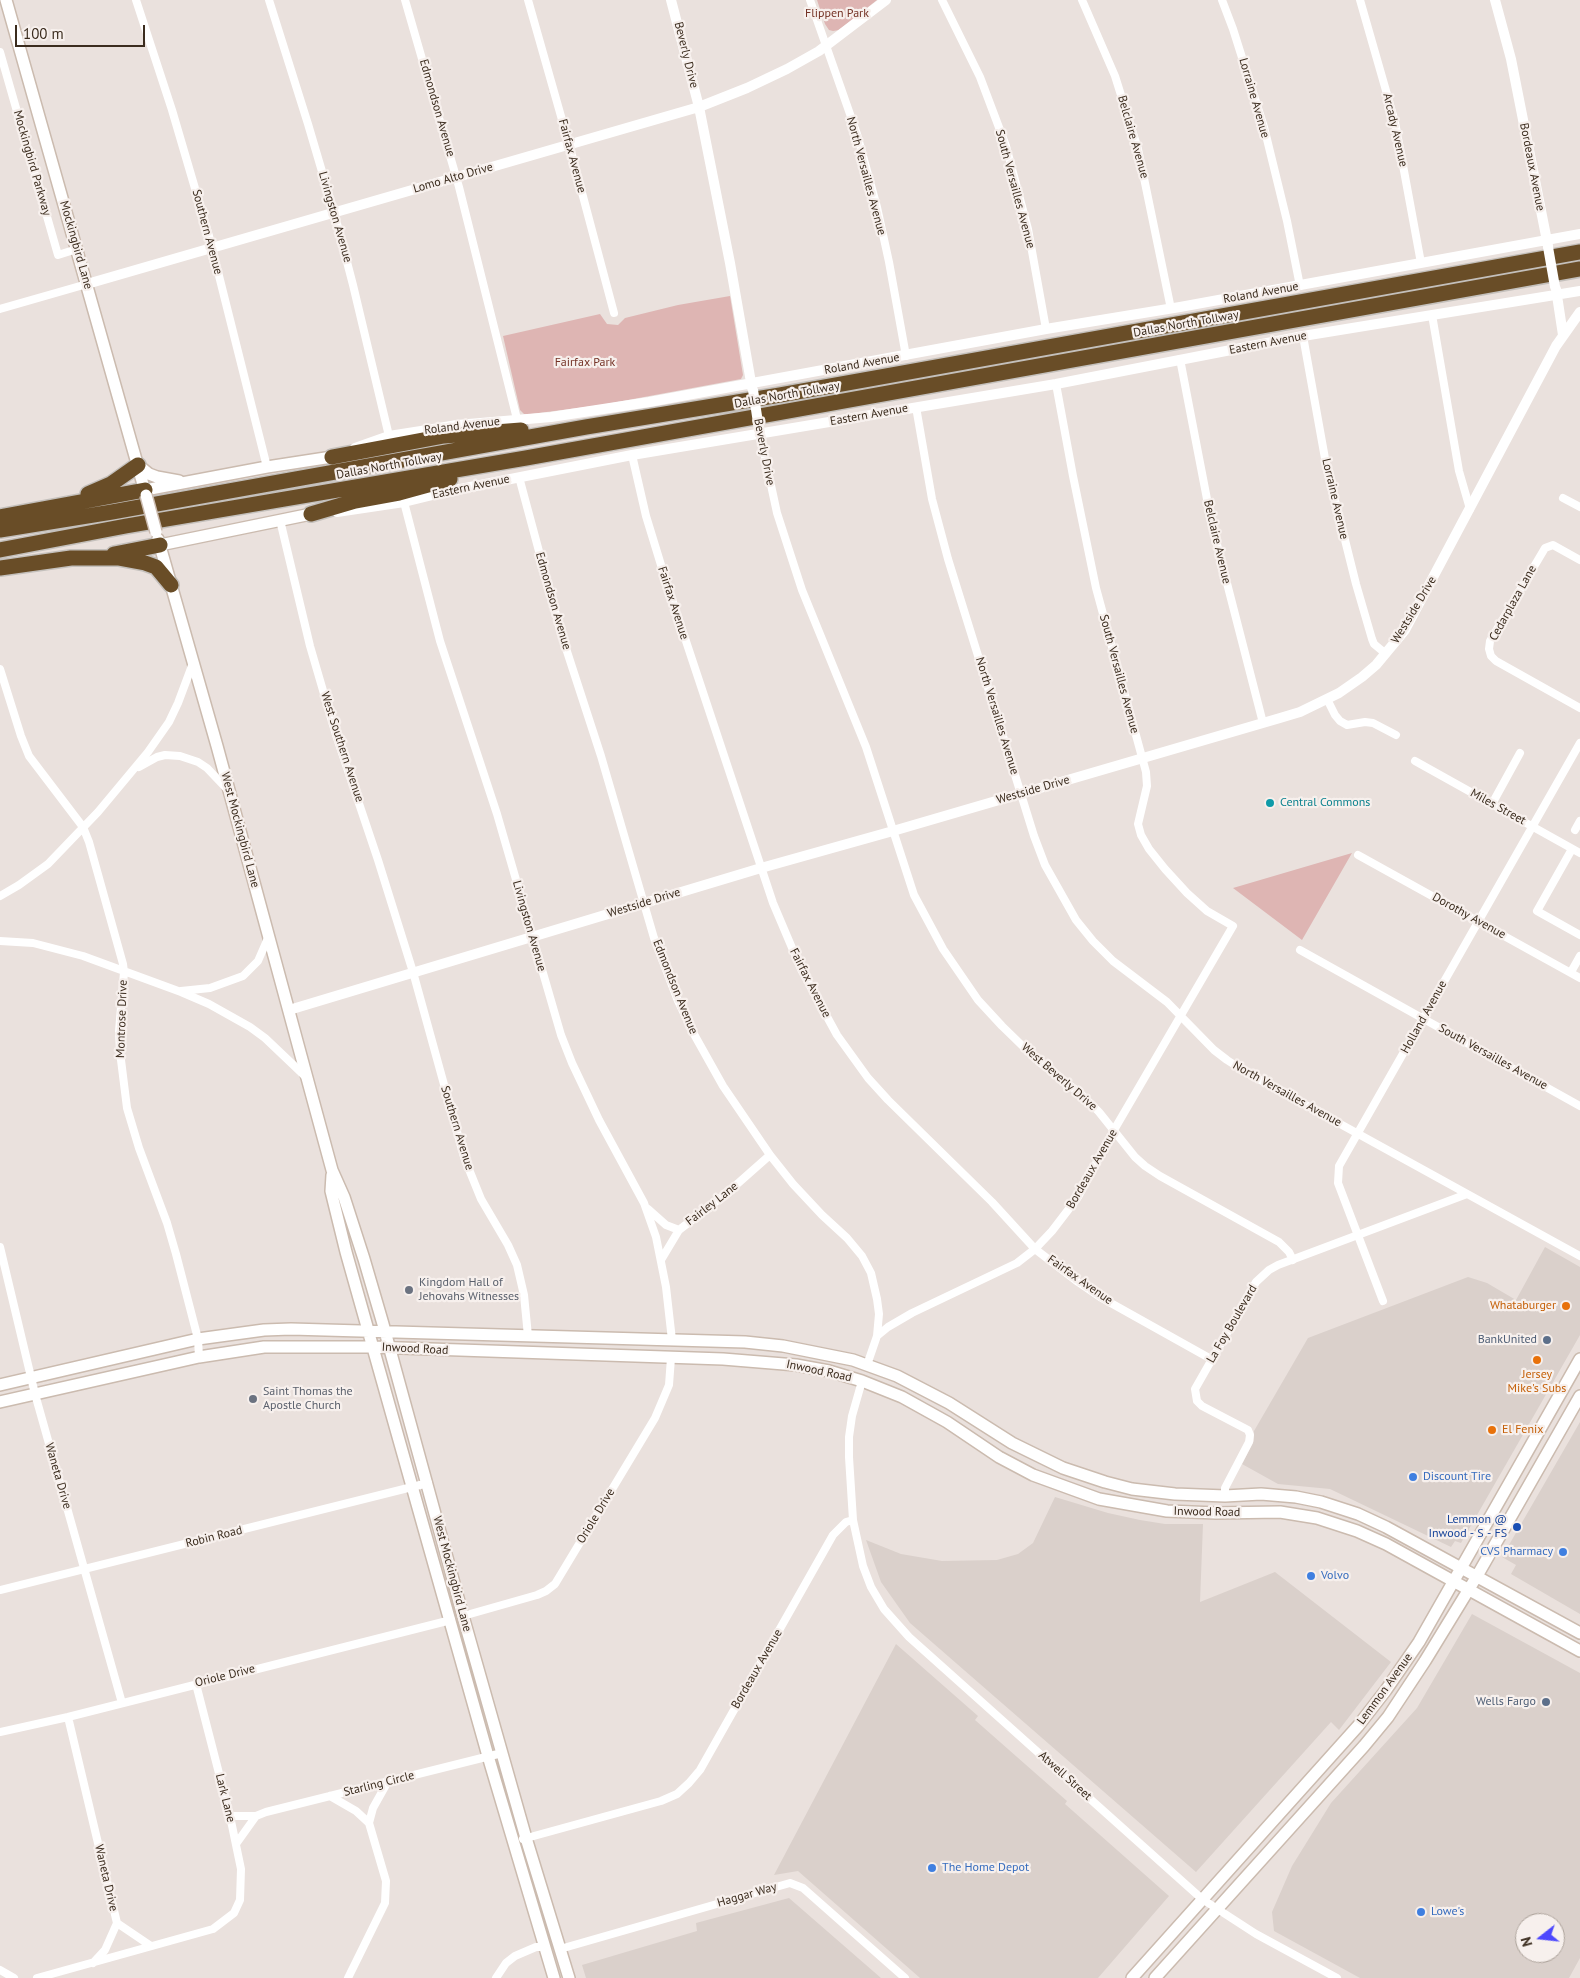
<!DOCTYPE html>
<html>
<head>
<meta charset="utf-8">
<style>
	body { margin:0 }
	#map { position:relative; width:1580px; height:1978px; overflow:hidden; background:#eae1dd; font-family:"PT Sans",sans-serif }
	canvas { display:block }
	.north { position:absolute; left:1515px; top:1913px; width:50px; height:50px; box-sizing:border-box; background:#f7f0ed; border:1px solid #aca29a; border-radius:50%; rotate:254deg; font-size:14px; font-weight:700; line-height:20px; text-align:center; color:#3b2c1e }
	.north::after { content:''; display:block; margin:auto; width:18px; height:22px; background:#4d48fd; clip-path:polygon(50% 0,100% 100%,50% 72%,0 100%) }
	.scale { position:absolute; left:15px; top:25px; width:130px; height:22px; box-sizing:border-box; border:2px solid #3b2c1e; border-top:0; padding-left:6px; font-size:15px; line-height:18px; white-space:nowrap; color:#3b2c1e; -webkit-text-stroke:4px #f7f0ed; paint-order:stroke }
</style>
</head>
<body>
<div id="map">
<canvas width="1580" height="1978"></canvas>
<div class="north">N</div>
<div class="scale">100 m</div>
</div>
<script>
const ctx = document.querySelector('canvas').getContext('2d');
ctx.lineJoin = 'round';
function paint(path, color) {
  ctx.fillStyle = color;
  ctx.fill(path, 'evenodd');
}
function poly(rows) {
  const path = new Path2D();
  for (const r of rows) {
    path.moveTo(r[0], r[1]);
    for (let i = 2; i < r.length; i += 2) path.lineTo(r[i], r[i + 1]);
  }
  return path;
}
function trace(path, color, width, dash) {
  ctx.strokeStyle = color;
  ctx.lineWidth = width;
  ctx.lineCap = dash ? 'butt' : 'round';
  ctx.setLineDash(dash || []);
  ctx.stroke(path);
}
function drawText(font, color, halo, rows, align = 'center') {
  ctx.font = font + ' "PT Sans",sans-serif';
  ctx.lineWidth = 4.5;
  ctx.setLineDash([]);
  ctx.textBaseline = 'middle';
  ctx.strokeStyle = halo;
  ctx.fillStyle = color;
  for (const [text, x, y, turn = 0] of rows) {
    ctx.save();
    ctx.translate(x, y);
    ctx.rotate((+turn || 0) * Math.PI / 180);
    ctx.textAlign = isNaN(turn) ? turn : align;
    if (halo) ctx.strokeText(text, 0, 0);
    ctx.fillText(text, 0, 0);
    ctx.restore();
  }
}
paint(poly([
	[1545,1247,1580,1267,1580,1335,1461,1543,1455,1541,1451,1547,1330,1489,1278,1484,1242,1464,1254,1441,1254,1431,1308,1338,1468,1277,1487,1283,1516,1300],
	[1580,1422,1580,1614,1511,1574,1516,1565,1502,1557],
	[1055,1497,1108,1513,1140,1520,1165,1524,1203,1524,1200,1602,1275,1572,1391,1662,1339,1730,1331,1722,1196,1872,910,1623,881,1582,866,1540,901,1554,942,1561,997,1560,1018,1554,1033,1543],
	[1472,1614,1580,1673,1580,1958,1569,1978,1360,1978,1274,1931,1272,1912,1292,1866,1331,1803,1417,1708],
	[1525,1923,1555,1923,1555,1953,1525,1953],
	[896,1644,978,1716,975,1720,1067,1801,1065,1804,1169,1896,1098,1978,920,1978,798,1871,774,1875],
	[789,1898,881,1978,586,1978,582,1965,697,1931,696,1923]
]), '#dad0cb');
paint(poly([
	[817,0,877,0,839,30,833,31,829,30,825,24],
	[730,296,743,375,741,379,601,405,531,414,524,414,520,410,503,336,600,314,607,324,618,325,625,318,678,305],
	[1352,853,1302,940,1233,888]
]), '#deb5b3');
const secondary = poly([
	[6,0,146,495],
	[138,465,149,474,157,477,179,481],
	[145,490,267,467,332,457],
	[158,539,217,746,332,1170,344,1197,364,1259,383,1324,463,1616,526,1838,569,1978],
	[160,545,311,514],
	[332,1175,331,1191,346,1252,488,1756,554,1978],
	[0,1385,198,1339,264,1330,291,1329,745,1342,783,1346,853,1360,897,1376,949,1403,1012,1443,1063,1468,1105,1482,1132,1489,1175,1494,1225,1496,1261,1494,1296,1497,1321,1502,1358,1514,1386,1527,1580,1633],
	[0,1402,199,1357,264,1347,372,1347,723,1359,796,1365,829,1371,862,1381,902,1397,947,1422,999,1457,1033,1475,1099,1499,1167,1511,1216,1513,1280,1512,1317,1518,1357,1531,1386,1544,1580,1651],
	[1132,1978,1358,1726,1386,1690,1419,1642,1580,1359],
	[1155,1978,1364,1746,1388,1717,1425,1661,1477,1576,1580,1396]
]);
const motorway = poly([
	[332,457,444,436,521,430],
	[88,494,111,484,138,465],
	[311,514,355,501,399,493,450,479],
	[0,517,145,490],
	[0,530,112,512,586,427,780,395,1580,252],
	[0,550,126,526,526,458,1580,269],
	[114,554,160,545],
	[0,568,71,558,118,558,145,563,156,567,171,585]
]);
trace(secondary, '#cbbbaf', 14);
trace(motorway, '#c4c0bc', 18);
trace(poly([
	[136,0,172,110,209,236,267,467],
	[269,0,308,124,334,212,353,285,389,436],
	[405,0,459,187,517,419],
	[528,0,572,155,614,313],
	[810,0,857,134,877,207,889,262,906,356],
	[942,0,980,77,1006,146,1028,229,1046,329],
	[1082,0,1115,76,1138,149,1171,309],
	[1222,0,1233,29,1264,127,1287,221,1300,286],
	[1360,0,1395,122,1421,263],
	[0,52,58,255,77,249],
	[0,309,87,284],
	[1432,315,1459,471,1470,509],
	[1303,336,1326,464,1356,584,1372,639,1374,644,1386,654],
	[1180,359,1212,525,1263,723],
	[916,407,932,499,948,559,1034,836,1045,865,1076,920,1093,941,1113,961,1167,1002,1214,1050,1227,1060,1244,1071,1580,1256],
	[760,434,777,513,802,590,866,747,914,895,943,949,978,1000,1002,1026,1038,1061,1081,1094,1099,1112,1135,1157,1145,1166,1160,1176,1279,1242,1289,1252,1293,1260],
	[632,455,646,516,665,578,773,903,801,969,837,1035,868,1078,888,1100,992,1202,1035,1249,1078,1282,1100,1297,1211,1359],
	[519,477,561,633,601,756,654,938,678,1001,695,1036,723,1086,770,1155,793,1184,822,1215,847,1238,862,1256,871,1273,877,1299,879,1314,877,1336],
	[1563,498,1580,507],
	[404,502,440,641,497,814,561,1035,572,1063,599,1120,644,1203,656,1237,666,1287,672,1340],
	[280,520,310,646,336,735,378,860,413,972,464,1157,481,1199,508,1245,517,1265,524,1295,528,1336],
	[1580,560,1553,545,1545,548,1490,641,1489,649,1491,656,1496,661,1580,708],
	[0,669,21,736,29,756,83,827,89,842,123,964,124,972,119,1031,120,1052,127,1108,139,1148,167,1223,176,1254,198,1339,199,1357],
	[1327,699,1335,715,1340,721,1347,725,1365,722,1373,723,1396,735],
	[1415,761,1580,853],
	[139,767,157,757,165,755,180,756,198,762,207,768,228,790],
	[1492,804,1520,753],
	[1575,830,1580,821],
	[1572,849,1537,911,1580,935],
	[1358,855,1580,978],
	[0,896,19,885,48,864,98,812,148,752,169,722,178,703,193,663],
	[0,941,33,943,83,956,181,992,209,1004,250,1027,265,1038,306,1077],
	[1300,950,1580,1106],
	[1571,972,1580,956],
	[181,991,210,988,243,976,258,961,268,938],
	[648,1209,666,1225,679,1230],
	[0,1247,35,1394,122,1703],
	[661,1260,679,1230,727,1193,770,1155],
	[1383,1301,1338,1183,1339,1166,1580,743],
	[867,1365,877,1336,888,1327,912,1313,1017,1263,1035,1249,1052,1231,1078,1197,1114,1130,1233,926,1207,911,1187,893,1165,869,1149,849,1141,835,1138,824,1147,786,1146,772,1096,588,1073,476,1056,384],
	[862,1381,852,1416,849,1437,849,1457,853,1520,863,1566,871,1587,884,1609,909,1637,1202,1899,1256,1934,1337,1978],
	[1225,1496,1225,1488,1249,1442,1250,1435,1248,1430,1202,1406,1197,1401,1195,1389,1256,1282,1269,1270,1278,1265,1467,1194],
	[0,1590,428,1483],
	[463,1616,537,1595,546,1591,555,1584,655,1418,669,1385,671,1358],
	[68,1717,117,1923,105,1950,93,1963],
	[0,1732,68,1717,451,1620],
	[330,1796,356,1811,369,1823],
	[230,1816,256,1816,266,1812,502,1753],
	[523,1839,661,1801,677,1794,689,1783,700,1770,833,1535,846,1522,853,1520],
	[236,1844,256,1816],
	[117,1923,151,1946],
	[560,1949,790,1883,803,1888,905,1978],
	[0,1970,14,1978],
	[37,1978,213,1929,234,1913,240,1900,241,1869,230,1816,196,1684],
	[348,1978,385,1903,386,1881,369,1823,373,1808,387,1783],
	[496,1978,506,1963,515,1956,536,1947,544,1947]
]), '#fff', 8);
trace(poly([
	[671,0,699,107,730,263,752,388],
	[1495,0,1511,59,1548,246],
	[87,284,699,107,747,88,787,69,819,51,886,0],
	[1556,289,1563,335],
	[355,448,389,436,421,431,457,425,551,417,649,402,1046,329,1180,307,1580,234],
	[337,512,404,502,445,492,632,455,1056,384,1303,336,1580,291],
	[289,1010,761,868,893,831,1280,718,1300,712,1339,693,1362,677,1376,665,1405,630,1556,346,1580,312]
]), '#fff', 10);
trace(secondary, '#fff', 11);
trace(motorway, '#694d27', 15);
const secondaryBridge = poly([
	[146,495,156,532]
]);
trace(secondaryBridge, '#cbbbaf', 14, []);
trace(poly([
	[1548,247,1555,287],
	[753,390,759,429]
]), '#fff', 10);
trace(secondaryBridge, '#fff', 11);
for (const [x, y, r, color] of [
	[1270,803,5,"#0f9aa8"],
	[409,1290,5,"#6b7280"],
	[1566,1306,5,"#e8710a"],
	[1547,1340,5,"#5c6f8a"],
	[1537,1360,5,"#e8710a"],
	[253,1399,5,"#6b7280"],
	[1492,1430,5,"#e8710a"],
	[1413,1477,5,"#3f7fe0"],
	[1517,1527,5,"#1a4fb4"],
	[1563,1552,5,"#3f7fe0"],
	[1311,1576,5,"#3f7fe0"],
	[1546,1702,5,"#5c6f8a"],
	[932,1868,5,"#3f7fe0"],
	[1421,1912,5,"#3f7fe0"]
]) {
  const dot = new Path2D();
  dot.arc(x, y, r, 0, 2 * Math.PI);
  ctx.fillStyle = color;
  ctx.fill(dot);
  trace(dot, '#f7f0ed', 2);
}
drawText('12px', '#743225', '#f7f0ed', [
	["Flippen Park",837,14],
	["Fairfax Park",585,363]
]);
drawText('12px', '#3b2c1e', '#f7f0ed', [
	["Beverly Drive",686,55,76],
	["Lorraine Avenue",1254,98,74],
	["Edmondson Avenue",437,108,74],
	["Arcady Avenue",1395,130,77],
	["Belclaire Avenue",1133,137,74],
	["Fairfax Avenue",572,156,75],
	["Mockingbird Parkway",32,163,74],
	["Bordeaux Avenue",1532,167,79],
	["North Versailles Avenue",866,176,75],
	["Lomo Alto Drive",453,178,-16],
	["South Versailles Avenue",1015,189,75],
	["Livingston Avenue",335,217,74],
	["Southern Avenue",207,232,75],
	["Mockingbird Lane",76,245,74],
	["Roland Avenue",1261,293,-10],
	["Dallas North Tollway",1186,324,-10],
	["Eastern Avenue",1268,343,-11],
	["Roland Avenue",862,364,-10],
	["Dallas North Tollway",787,395,-10],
	["Eastern Avenue",869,415,-10],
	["Roland Avenue",462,426,-7],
	["Beverly Drive",764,452,79],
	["Dallas North Tollway",389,466,-10],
	["Eastern Avenue",471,487,-12],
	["Lorraine Avenue",1335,499,77],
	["Belclaire Avenue",1217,542,77],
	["Edmondson Avenue",553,601,74],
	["Fairfax Avenue",673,603,72],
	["Cedarplaza Lane",1513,603,-61],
	["Westside Drive",1414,610,-59],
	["South Versailles Avenue",1119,674,75],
	["North Versailles Avenue",997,716,73],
	["West Southern Avenue",342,747,72],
	["Westside Drive",1033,790,-16],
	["Miles Street",1498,807,29],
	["West Mockingbird Lane",240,830,75],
	["Westside Drive",644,903,-17],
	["Dorothy Avenue",1469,916,29],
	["Livingston Avenue",529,926,74],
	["Fairfax Avenue",810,983,63],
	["Edmondson Avenue",675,987,68],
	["Holland Avenue",1424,1017,-61],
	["Montrose Drive",122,1019,-88],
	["South Versailles Avenue",1493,1057,29],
	["West Beverly Drive",1059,1077,41],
	["North Versailles Avenue",1287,1094,29],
	["Southern Avenue",457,1128,73],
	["Bordeaux Avenue",1092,1169,-60],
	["Fairley Lane",712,1204,-38],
	["Fairfax Avenue",1080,1280,35],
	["La Foy Boulevard",1232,1324,-60],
	["Inwood Road",415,1349,3],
	["Inwood Road",819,1371,12],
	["Waneta Drive",58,1476,74],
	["Inwood Road",1207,1512,1],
	["Oriole Drive",596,1516,-59],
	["Robin Road",214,1537,-14],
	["West Mockingbird Lane",452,1574,75],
	["Bordeaux Avenue",757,1669,-60],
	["Oriole Drive",225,1676,-14],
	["Lemmon Avenue",1385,1689,-54],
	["Atwell Street",1065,1776,42],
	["Starling Circle",379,1784,-14],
	["Lark Lane",225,1798,76],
	["Waneta Drive",106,1878,77],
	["Haggar Way",747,1895,-16]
]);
drawText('12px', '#0d838f', '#f7f0ed', [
	["Central Commons",1280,803]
], 'left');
drawText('12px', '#5b616d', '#f7f0ed', [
	["Kingdom Hall of",419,1283],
	["Jehovahs Witnesses",419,1297],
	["Saint Thomas the",263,1392],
	["Apostle Church",263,1406]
], 'left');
drawText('12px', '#c56008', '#f7f0ed', [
	["Whataburger",1556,1306],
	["Jersey",1537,1375,"center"],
	["Mike's Subs",1537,1389,"center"],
	["El Fenix",1502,1430,"left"]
], 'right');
drawText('12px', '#4e5e75', '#f7f0ed', [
	["BankUnited",1537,1340],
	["Wells Fargo",1536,1702]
], 'right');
drawText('12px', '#366cbe', '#f7f0ed', [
	["Discount Tire",1423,1477],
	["CVS Pharmacy",1553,1552,"right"],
	["Volvo",1321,1576],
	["The Home Depot",942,1868],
	["Lowe's",1431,1912]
], 'left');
drawText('12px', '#164399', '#f7f0ed', [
	["Lemmon @",1507,1520],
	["Inwood - S - FS",1507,1534]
], 'right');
</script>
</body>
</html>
